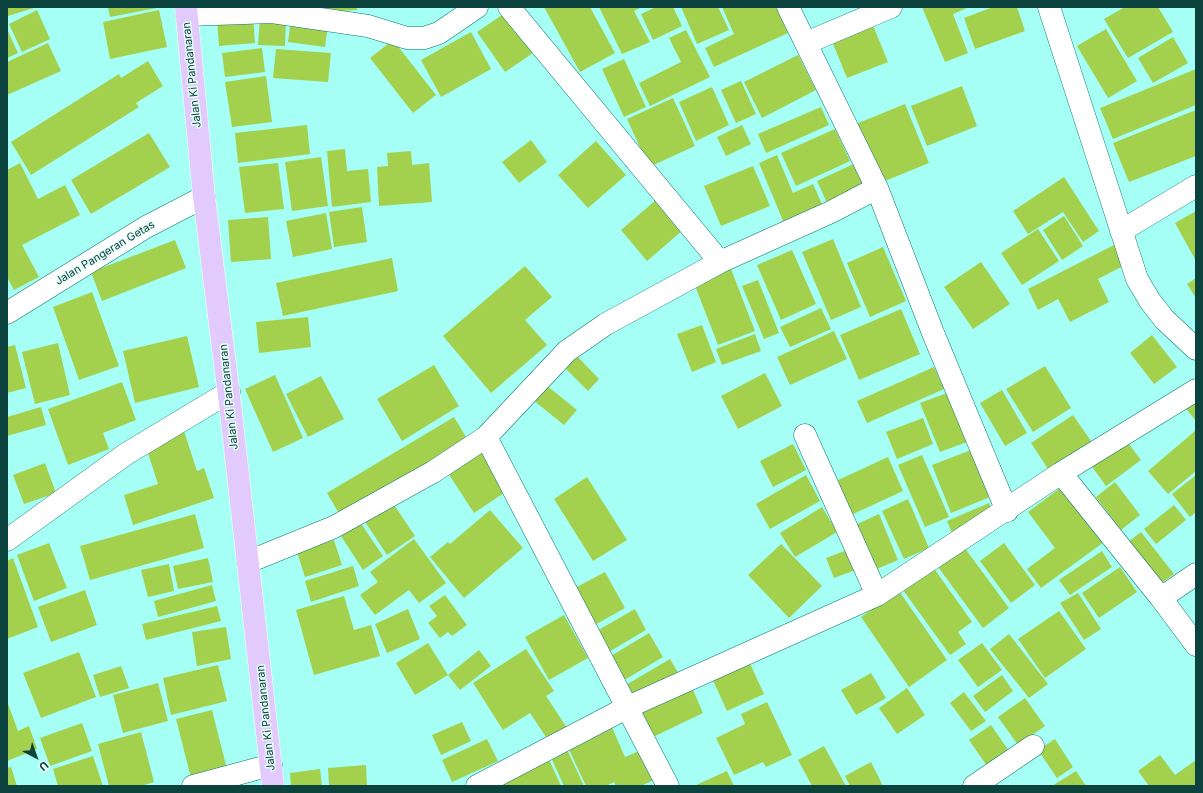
<!DOCTYPE html>
<html>
<head>
<meta charset="utf-8">
<style>
	body { margin:0 }
	#map { position:relative; width:1203px; height:793px; overflow:hidden; background:#a5fff4; font-family:Inter,sans-serif }
	canvas { display:block }
	.frame { position:absolute; inset:0; border:8px solid #0d433e; pointer-events:none }
	.north { position:absolute; left:16px; top:737px; width:40px; height:40px; -webkit-text-stroke:3px #e9fdfa; paint-order:stroke; rotate:139deg; font-size:11px; font-weight:700; line-height:16px; text-align:center; color:#0d433e }
	.north::after { content:''; display:block; margin:auto; width:14px; height:18px; background:#0d433e; clip-path:polygon(50% 0,100% 100%,50% 72%,0 100%) }
</style>
</head>
<body>
<div id="map">
<canvas width="1203" height="793"></canvas>
<div class="frame"></div>
<div class="north">U</div>
</div>
<script>
const ctx = document.querySelector('canvas').getContext('2d');
ctx.lineJoin = 'round';
function paint(path, color) {
  ctx.fillStyle = color;
  ctx.fill(path, 'evenodd');
}
function poly(rows) {
  const path = new Path2D();
  for (const r of rows) {
    path.moveTo(r[0], r[1]);
    for (let i = 2; i < r.length; i += 2) path.lineTo(r[i], r[i + 1]);
  }
  return path;
}
function trace(path, color, width, dash) {
  ctx.strokeStyle = color;
  ctx.lineWidth = width;
  ctx.lineCap = dash ? 'butt' : 'round';
  ctx.setLineDash(dash || []);
  ctx.stroke(path);
}
function drawText(font, color, halo, rows, align = 'center') {
  ctx.font = font + ' Inter,sans-serif';
  ctx.lineWidth = 3;
  ctx.setLineDash([]);
  ctx.textBaseline = 'middle';
  ctx.strokeStyle = halo;
  ctx.fillStyle = color;
  for (const [text, x, y, turn = 0] of rows) {
    ctx.save();
    ctx.translate(x, y);
    ctx.rotate((+turn || 0) * Math.PI / 180);
    ctx.textAlign = isNaN(turn) ? turn : align;
    if (halo) ctx.strokeText(text, 0, 0);
    ctx.fillText(text, 0, 0);
    ctx.restore();
  }
}
paint(poly([
	[7,7,37,7,8,16],
	[108,7,157,7,157,8,110,17],
	[321,7,357,7,357,10,321,12],
	[544,7,590,7,615,53,580,72],
	[599,7,642,7,634,11,650,42,622,54],
	[656,7,673,7,682,26,653,40,641,14],
	[681,7,718,7,729,30,697,44],
	[722,7,776,7,788,33,714,67,705,48,734,34],
	[922,7,969,7,953,14,968,53,945,62],
	[993,7,1017,7,1025,31,975,49,964,18],
	[1125,7,1158,7,1173,32,1128,58,1104,19],
	[37,10,50,39,22,52,9,24],
	[159,10,167,47,110,59,103,22],
	[505,13,533,53,505,72,477,32],
	[253,16,255,43,219,46,217,19],
	[260,18,286,19,285,46,258,45],
	[291,19,328,24,325,47,288,42],
	[872,23,888,62,847,78,831,39],
	[7,29,18,53,7,58],
	[1106,29,1137,81,1108,98,1077,46],
	[686,30,710,77,650,106,639,83,681,62,669,38],
	[471,32,491,69,441,97,421,60],
	[1173,37,1188,63,1153,83,1138,58],
	[393,40,436,95,413,113,370,58],
	[48,43,61,71,7,95,7,62],
	[262,48,265,72,225,77,222,53],
	[276,49,331,53,328,82,273,78],
	[798,55,816,90,762,118,744,82],
	[624,59,646,107,624,117,602,69],
	[148,61,163,86,136,103,139,107,31,175,11,142,119,74,121,78],
	[1196,69,1196,105,1113,139,1100,108],
	[266,76,272,122,232,127,225,82],
	[741,81,756,114,736,123,721,90],
	[962,86,977,126,927,146,911,106],
	[712,87,729,125,696,141,679,102],
	[673,98,695,146,649,167,627,119],
	[905,104,929,163,880,183,856,124],
	[821,107,829,125,766,153,758,134],
	[1196,110,1196,156,1129,182,1113,143],
	[307,125,310,154,238,163,235,133],
	[742,125,751,144,726,156,717,137],
	[835,129,850,161,796,186,781,153],
	[149,133,170,167,91,214,71,180],
	[531,140,547,162,519,183,502,162],
	[596,141,626,175,588,208,558,175],
	[345,149,347,171,368,169,371,202,332,207,327,151],
	[411,151,412,165,429,163,432,202,379,206,377,167,388,166,387,153],
	[777,155,793,193,813,184,825,211,786,228,759,163],
	[321,157,328,206,292,211,285,162],
	[860,161,871,185,828,205,817,181],
	[20,163,38,199,65,185,80,215,22,245,39,277,14,290,7,277,7,170],
	[278,163,284,209,245,213,239,167],
	[753,166,770,206,721,226,704,186],
	[1064,177,1099,231,1083,242,1063,212,1028,234,1013,211],
	[656,200,683,230,647,261,621,230],
	[362,207,367,242,334,247,329,212],
	[1196,211,1196,261,1175,223],
	[326,213,332,249,293,257,286,221],
	[1064,216,1083,246,1062,260,1043,230],
	[268,217,271,259,231,262,228,220],
	[1038,229,1059,261,1022,285,1001,253],
	[833,239,861,307,831,320,802,252],
	[175,240,186,268,102,301,91,272],
	[1116,244,1127,264,1098,279,1109,302,1070,322,1058,299,1038,310,1028,289],
	[883,247,906,301,870,317,847,263],
	[792,250,816,304,781,320,757,265],
	[392,258,398,291,283,316,276,283],
	[981,262,1010,304,973,329,944,287],
	[525,266,552,297,525,320,547,345,491,393,443,336],
	[731,269,755,331,718,345,694,283],
	[1196,278,1196,298,1187,284],
	[758,280,779,333,764,339,742,286],
	[92,292,119,366,79,380,53,307],
	[821,308,831,329,790,347,780,327],
	[901,309,920,354,859,380,840,335],
	[308,317,311,347,259,353,256,322],
	[702,325,716,362,692,372,677,334],
	[834,331,847,359,790,385,777,357],
	[755,334,761,351,722,365,716,349],
	[1152,335,1177,367,1154,384,1130,353],
	[187,336,199,387,135,403,123,351],
	[58,343,70,395,35,404,22,352],
	[15,345,26,388,7,393,7,347],
	[577,356,599,379,588,391,565,368],
	[434,365,459,406,402,441,377,399],
	[1045,366,1071,408,1033,432,1006,389],
	[934,367,944,389,867,423,857,401],
	[765,373,782,406,738,429,721,396],
	[275,375,303,438,273,452,245,389],
	[321,376,344,419,308,437,286,394],
	[122,382,136,420,103,433,109,449,68,465,48,409],
	[546,385,577,410,564,425,533,400],
	[1002,390,1027,433,1005,446,980,403],
	[947,393,967,442,940,452,920,403],
	[1196,395,1196,421,1183,405],
	[41,407,46,425,7,436,7,417],
	[1073,415,1093,444,1050,472,1031,443],
	[454,417,469,442,341,517,327,493],
	[923,418,933,444,897,459,886,432],
	[184,431,197,471,204,468,214,498,133,525,124,495,158,484,145,444],
	[1195,431,1196,471,1168,494,1148,471],
	[1125,439,1141,460,1106,486,1090,464],
	[793,444,806,470,773,487,760,461],
	[971,450,990,497,951,513,932,465],
	[482,451,507,491,474,513,448,473],
	[922,455,949,517,925,527,898,465],
	[888,457,903,491,851,515,836,481],
	[45,463,56,493,24,504,13,475],
	[806,475,820,501,770,529,756,504],
	[1196,475,1196,512,1190,517,1172,494],
	[587,477,627,540,593,561,554,499],
	[1115,482,1140,515,1121,530,1096,497],
	[1063,486,1104,542,1041,588,1027,569,1055,548,1028,512],
	[390,499,415,536,387,555,362,517],
	[908,499,929,548,904,559,882,511],
	[989,503,994,515,952,533,947,521],
	[1174,505,1186,520,1156,544,1144,529],
	[822,507,837,532,795,557,780,533],
	[490,510,523,548,464,598,430,557,448,542,450,544],
	[195,514,204,548,90,580,80,546],
	[879,514,898,560,872,571,853,526],
	[360,522,383,556,363,570,341,536],
	[1141,532,1174,574,1160,584,1128,542],
	[414,539,446,583,419,603,409,590,375,615,360,595,378,582,370,572],
	[334,540,342,565,305,577,297,552],
	[49,543,67,588,34,601,17,555],
	[1004,543,1035,585,1011,603,980,561],
	[781,544,822,586,789,618,748,575],
	[964,547,1009,608,983,628,938,567],
	[850,549,858,569,834,578,826,558],
	[1102,551,1112,567,1070,595,1059,580],
	[13,558,38,627,7,639,7,561],
	[208,558,213,582,178,589,173,566],
	[169,564,174,591,148,597,141,570],
	[353,566,359,586,311,602,305,581],
	[933,567,972,622,958,632,966,644,950,655,903,590],
	[1120,567,1137,592,1099,618,1082,593],
	[605,572,625,608,593,626,573,589],
	[212,585,216,601,158,617,154,601],
	[85,590,97,625,51,642,38,607],
	[899,591,947,660,909,687,861,617],
	[1078,593,1101,629,1084,640,1060,603],
	[445,595,467,625,452,636,448,632,440,638,428,623,437,616,429,606],
	[344,596,354,630,371,625,380,656,314,675,296,610],
	[217,606,221,621,146,640,142,624],
	[408,609,420,639,387,653,375,624],
	[635,609,646,630,607,653,595,632],
	[1059,611,1086,649,1045,678,1018,639],
	[564,615,588,658,549,680,525,637],
	[226,627,231,659,197,666,192,632],
	[649,633,663,657,621,682,606,659],
	[1009,634,1048,684,1029,698,990,649],
	[428,643,448,675,415,695,396,663],
	[982,643,1002,670,978,687,958,660],
	[526,649,554,691,546,696,567,728,548,740,530,713,503,730,473,683],
	[479,650,491,666,460,690,448,675],
	[79,652,96,697,41,718,23,673],
	[670,659,679,674,635,700,626,685],
	[748,659,764,694,727,711,711,676],
	[218,665,227,701,171,715,163,678],
	[121,666,129,688,100,697,93,675],
	[871,673,886,698,856,715,841,690],
	[1002,675,1013,691,985,712,973,696],
	[158,683,168,721,123,733,113,695],
	[690,683,703,713,653,737,639,707],
	[907,688,925,715,897,734,879,708],
	[964,692,986,721,971,731,950,703],
	[1025,698,1045,726,1018,745,998,717],
	[767,702,792,755,766,767,763,762,734,775,716,738,745,724,741,714],
	[8,704,18,731,29,726,37,749,7,761],
	[212,710,227,769,191,778,176,719],
	[462,722,471,741,441,755,432,735],
	[82,723,92,751,50,766,40,738],
	[610,723,625,757,644,749,658,778,641,786,616,786,614,782,606,786,586,786,566,743],
	[991,725,1009,751,987,766,969,740],
	[141,732,154,782,141,786,109,786,98,744],
	[487,739,498,761,452,782,442,760],
	[1055,739,1073,767,1057,778,1038,750],
	[564,743,584,786,564,786,548,751],
	[824,746,846,786,812,786,798,760],
	[547,755,561,786,500,786],
	[1160,755,1175,775,1196,760,1196,786,1149,786,1138,771],
	[93,756,103,786,58,786,53,769],
	[871,762,883,786,850,786,845,776],
	[366,765,367,786,329,786,328,768],
	[11,767,17,786,7,786,7,768],
	[320,769,322,786,291,786,290,773],
	[727,771,734,786,694,786],
	[1076,771,1086,786,1052,786]
]), '#a3d14d');
const minor = poly([
	[509,7,720,262],
	[788,7,877,188,933,333,1007,511],
	[1049,7,1137,279,1150,301,1164,319,1196,349],
	[187,15,272,12,368,26,407,38,424,38,439,33,477,7],
	[806,43,891,7],
	[1121,231,1196,186],
	[7,313,146,227,204,197],
	[805,435,877,595],
	[486,437,668,786],
	[1061,473,1161,598,1196,645],
	[7,540,126,454,229,392],
	[248,562,334,527,433,472,486,437,567,351,606,324,720,262,831,212,877,188],
	[1161,598,1196,574],
	[193,786,271,765],
	[477,786,628,707,877,595,1061,473,1196,390],
	[974,786,1033,746]
]);
const major = poly([
	[186,7,204,197,230,404,273,786]
]);
trace(minor, '#0a776f', 23);
trace(major, '#fff', 23);
trace(minor, '#fff', 22);
trace(major, '#e3cafd', 22);
drawText('11px', '#0d433e', '#e9fdfa', [
	["Jalan Ki Pandanaran",192,75,-96],
	["Jalan Pangeran Getas",105,253,-31],
	["Jalan Ki Pandanaran",229,397,-96],
	["Jalan Ki Pandanaran",266,718,-96]
]);
</script>
</body>
</html>
